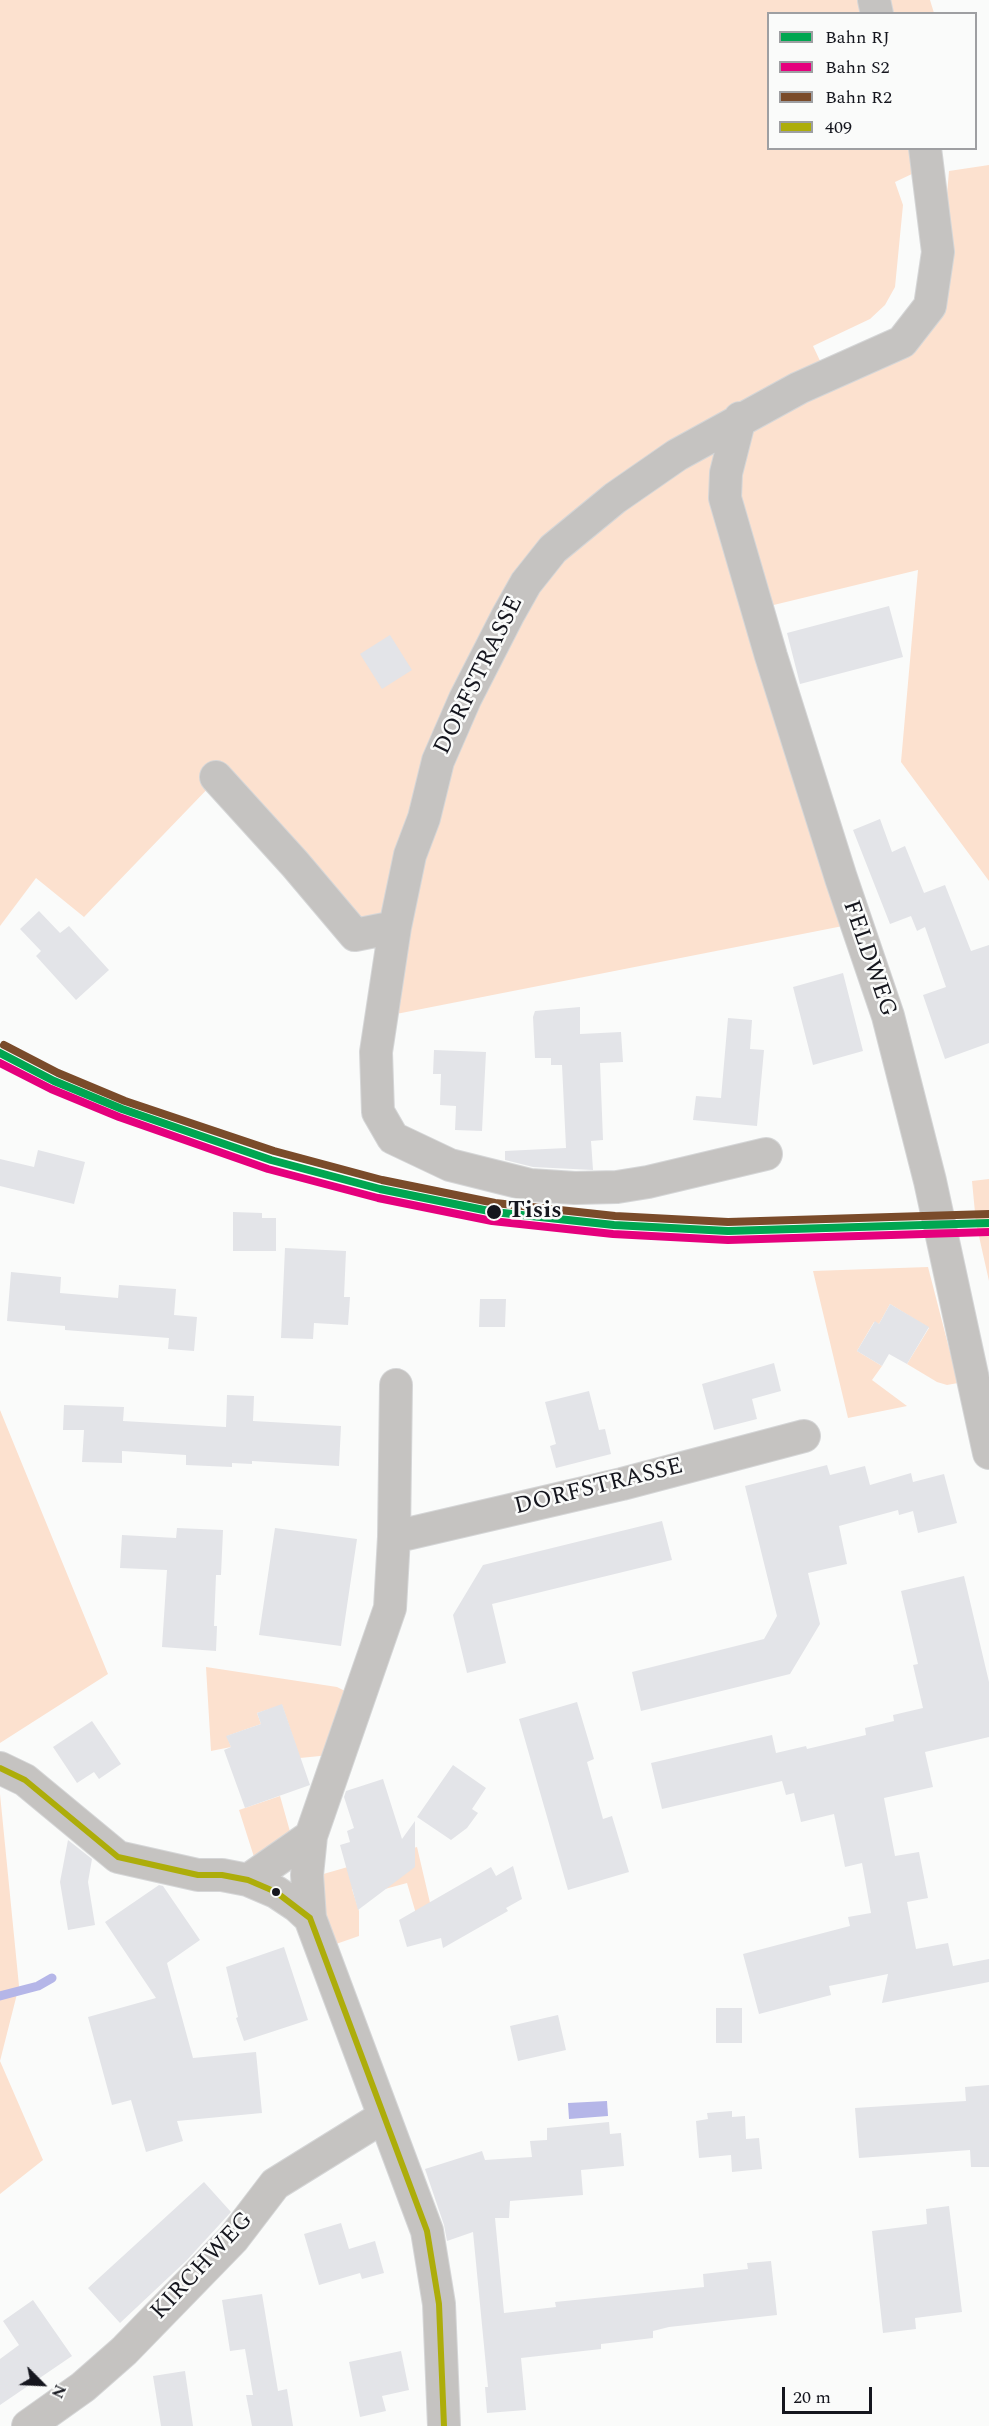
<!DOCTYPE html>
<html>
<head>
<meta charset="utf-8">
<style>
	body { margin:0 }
	#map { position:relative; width:989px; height:2426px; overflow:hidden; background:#fafbfa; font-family:Spectral,serif }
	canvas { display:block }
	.legend { position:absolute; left:767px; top:12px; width:210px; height:138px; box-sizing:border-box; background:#fafbfa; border:2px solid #9e9fa2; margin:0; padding:8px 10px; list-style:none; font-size:18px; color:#15161e }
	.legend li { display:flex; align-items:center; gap:12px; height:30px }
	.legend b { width:30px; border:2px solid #9e9fa2 }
	.north { position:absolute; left:12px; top:2354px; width:60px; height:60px; -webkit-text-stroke:4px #fafbfa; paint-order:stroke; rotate:114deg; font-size:16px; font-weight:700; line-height:24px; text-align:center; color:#15161e }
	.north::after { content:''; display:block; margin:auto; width:21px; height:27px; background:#15161e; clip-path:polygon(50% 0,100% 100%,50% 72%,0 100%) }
	.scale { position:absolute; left:782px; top:2387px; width:90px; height:27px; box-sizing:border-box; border:3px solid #15161e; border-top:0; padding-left:8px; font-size:18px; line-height:21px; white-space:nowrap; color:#15161e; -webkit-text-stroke:4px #fafbfa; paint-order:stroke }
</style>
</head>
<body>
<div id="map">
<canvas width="989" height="2426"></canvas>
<ul class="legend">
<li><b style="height:8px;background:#00a651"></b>Bahn RJ</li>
<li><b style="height:8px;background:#e5007d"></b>Bahn S2</li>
<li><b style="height:8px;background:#7a4b2a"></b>Bahn R2</li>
<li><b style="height:8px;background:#adad0a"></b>409</li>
</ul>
<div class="north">N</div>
<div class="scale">20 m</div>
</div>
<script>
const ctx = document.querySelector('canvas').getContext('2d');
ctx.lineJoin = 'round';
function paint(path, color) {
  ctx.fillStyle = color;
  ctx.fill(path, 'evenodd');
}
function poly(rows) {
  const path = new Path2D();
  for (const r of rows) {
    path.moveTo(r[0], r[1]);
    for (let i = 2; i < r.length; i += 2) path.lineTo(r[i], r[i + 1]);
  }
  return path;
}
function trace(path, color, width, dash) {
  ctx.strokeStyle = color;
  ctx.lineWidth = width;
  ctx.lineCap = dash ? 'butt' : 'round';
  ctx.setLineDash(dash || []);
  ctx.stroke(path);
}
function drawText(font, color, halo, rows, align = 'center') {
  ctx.font = font + ' Spectral,serif';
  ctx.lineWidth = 5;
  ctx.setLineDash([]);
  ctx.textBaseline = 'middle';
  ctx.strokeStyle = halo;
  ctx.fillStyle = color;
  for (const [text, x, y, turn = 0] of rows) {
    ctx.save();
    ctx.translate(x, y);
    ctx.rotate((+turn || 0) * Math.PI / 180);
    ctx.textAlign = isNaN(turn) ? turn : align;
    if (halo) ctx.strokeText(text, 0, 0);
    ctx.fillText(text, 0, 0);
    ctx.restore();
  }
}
paint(poly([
	[0,0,930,0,934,13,768,14,768,148,914,149,914,173,895,182,903,205,895,287,885,305,870,319,813,346,822,365,904,346,942,252,949,171,989,165,989,881,901,762,918,570,753,610,848,925,386,1016,396,930,356,932,216,780,84,917,36,878,0,926],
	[989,1179,989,1281,976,1223,972,1181],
	[928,1267,958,1383,947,1385,937,1382,907,1364,929,1328,890,1304,879,1324,874,1322,857,1351,882,1366,872,1380,907,1406,848,1418,813,1271],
	[0,1410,108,1674,0,1743],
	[206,1667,337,1687,345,1691,330,1755,300,1758,282,1705,257,1713,261,1724,227,1736,231,1747,211,1751],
	[0,1794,19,1986,0,2061,43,2160,0,2194],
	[280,1796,291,1835,255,1860,239,1810],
	[417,1847,434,1920,419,1924,407,1883,385,1889,352,1889,359,1911,359,1936,336,1944,320,1897,320,1875]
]), '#fce1cf');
paint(poly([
	[607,2101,608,2116,569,2119,568,2103]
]), '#b5b6e8');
trace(poly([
	[0,1996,38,1986,52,1978]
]), '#b5b6e8', 9);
paint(poly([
	[889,606,903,657,800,684,787,633],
	[390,635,412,670,382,689,360,654],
	[880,819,892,852,905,846,924,893,945,885,971,951,989,945,989,1043,945,1059,923,995,946,987,925,927,917,931,911,916,890,924,853,830],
	[39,911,60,933,69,926,109,970,76,1000,36,956,41,951,20,929],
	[843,973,863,1051,813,1065,793,987],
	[580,1007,580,1034,621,1032,623,1062,600,1063,603,1140,591,1141,593,1170,533,1167,505,1160,505,1151,566,1148,562,1065,551,1065,551,1058,535,1058,533,1017,535,1011],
	[728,1018,752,1020,750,1049,764,1050,757,1126,693,1120,696,1096,721,1098],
	[434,1050,486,1052,482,1131,455,1130,456,1106,440,1105,441,1074,433,1074],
	[38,1150,85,1162,74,1204,0,1186,0,1159,34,1167],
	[233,1212,262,1213,262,1218,276,1218,276,1251,233,1251],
	[285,1248,346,1251,344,1297,350,1297,348,1325,314,1323,313,1339,281,1338],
	[11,1272,61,1277,60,1293,118,1298,119,1285,176,1289,174,1315,197,1317,194,1351,168,1349,169,1338,65,1330,65,1326,7,1321],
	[480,1299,506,1299,505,1327,479,1327],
	[890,1304,929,1327,907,1364,889,1354,882,1366,857,1351,875,1321,879,1324],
	[774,1363,781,1391,752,1399,757,1419,714,1430,702,1384],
	[589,1391,599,1430,605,1429,611,1454,556,1468,550,1446,556,1444,545,1402],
	[227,1395,254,1396,253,1421,341,1426,339,1466,252,1461,252,1464,232,1463,232,1467,186,1465,186,1455,122,1451,122,1463,82,1462,84,1430,63,1430,64,1405,124,1407,123,1421,226,1427],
	[827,1465,830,1475,865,1466,870,1485,911,1473,913,1482,944,1474,957,1523,918,1533,913,1511,899,1515,898,1510,839,1526,847,1564,808,1573,820,1624,790,1674,641,1711,632,1672,764,1639,777,1616,745,1486],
	[662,1521,672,1560,492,1604,506,1663,467,1673,453,1615,483,1565],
	[177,1528,223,1530,221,1575,216,1575,214,1626,217,1626,216,1651,162,1647,167,1570,120,1568,122,1535,176,1538],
	[275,1528,357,1539,341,1646,259,1635],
	[964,1576,989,1682,989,1737,925,1752,933,1787,884,1798,895,1856,919,1852,928,1898,907,1902,916,1949,948,1943,953,1966,989,1959,989,1982,882,2003,888,1974,829,1986,831,1995,759,2014,743,1954,850,1926,848,1917,871,1913,862,1863,845,1867,834,1814,801,1822,794,1793,786,1795,782,1781,662,1809,651,1763,772,1735,776,1753,806,1746,807,1749,866,1735,865,1728,894,1721,893,1715,923,1708,913,1665,918,1664,901,1591],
	[577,1702,594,1759,587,1762,603,1819,612,1816,629,1872,568,1890,519,1719],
	[282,1704,310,1785,245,1808,224,1750,231,1747,226,1736,261,1724,257,1713],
	[92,1721,121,1764,99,1779,94,1772,77,1783,53,1747],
	[453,1765,486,1788,472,1809,478,1813,467,1828,451,1840,417,1817],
	[383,1779,402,1839,415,1821,415,1867,358,1910,340,1845,350,1842,347,1831,354,1828,344,1797,346,1791],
	[68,1840,92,1859,88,1882,95,1925,68,1930,60,1882],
	[513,1866,522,1899,506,1908,508,1911,443,1948,441,1938,407,1947,399,1920,491,1867,496,1876],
	[159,1885,163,1886,200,1940,167,1963,193,2058,256,2052,262,2113,177,2121,183,2141,146,2152,131,2100,112,2105,88,2017,156,1998,105,1922],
	[284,1947,308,2020,244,2041,236,2018,238,2017,226,1967],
	[716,2008,742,2008,742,2043,716,2043],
	[558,2015,566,2050,518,2061,510,2026],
	[989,2085,989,2167,971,2167,970,2150,859,2158,855,2108,966,2101,965,2087],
	[732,2111,732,2117,745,2116,746,2139,759,2138,762,2169,732,2172,731,2155,699,2158,696,2121,708,2119,707,2113],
	[609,2122,610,2134,621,2133,624,2166,581,2170,583,2195,510,2201,509,2218,495,2218,504,2313,556,2307,555,2302,704,2287,703,2274,748,2269,747,2263,771,2261,777,2315,669,2327,653,2331,653,2338,601,2344,601,2349,521,2358,526,2410,487,2413,485,2387,488,2387,473,2232,447,2241,444,2225,425,2169,482,2151,485,2160,532,2157,530,2141,547,2140,547,2128],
	[204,2182,231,2212,186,2261,120,2323,88,2288],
	[949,2206,962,2312,915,2318,916,2329,883,2333,872,2231,927,2224,926,2209],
	[341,2223,349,2249,375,2241,384,2273,362,2279,360,2273,319,2285,304,2234],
	[262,2294,278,2391,287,2389,293,2426,252,2426,246,2395,253,2395,245,2349,230,2351,222,2300],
	[33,2300,72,2356,0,2405,0,2359,19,2345,3,2321],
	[401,2351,409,2390,382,2396,386,2411,360,2417,349,2362],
	[185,2371,193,2426,161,2426,153,2376]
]), '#e3e4e8');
const minor = poly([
	[874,0,877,14],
	[740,418,726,473,725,498,771,656,841,878,888,1016,930,1181,989,1453],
	[216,777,295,864,355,935,395,927],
	[766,1154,648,1182,617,1187,575,1188,530,1185,450,1165,393,1138,378,1112,376,1052,395,927,410,855,424,818,438,761,465,699,508,615,526,583,553,549,615,498,677,455,799,388,902,342,930,306,938,252,925,148],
	[396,1385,394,1537,390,1608,311,1836,307,1875,310,1918,427,2231,439,2304,444,2426],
	[394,1537,622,1484,804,1436],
	[0,1768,25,1780,118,1857,198,1875,222,1875,248,1880,276,1892,297,1906,310,1918],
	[248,1880,311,1836],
	[28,2426,83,2387,124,2351,233,2239,275,2184,383,2117]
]);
trace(minor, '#d5d6d7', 34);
trace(minor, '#c5c3c1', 32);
trace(poly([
	[0,1768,25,1780,118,1857,198,1875,222,1875,248,1880,276,1892,310,1918,427,2231,439,2304,444,2426]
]), '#adad0a', 6);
trace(poly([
	[0,1053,54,1081,122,1109,271,1160,380,1189,494,1212,614,1225,728,1231,989,1223]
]), '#00a651', 8);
trace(poly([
	[0,1063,51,1089,119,1117,268,1169,378,1198,492,1221,613,1234,728,1240,989,1232]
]), '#e5007d', 8);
trace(poly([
	[4,1045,58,1073,125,1101,274,1151,382,1180,495,1203,615,1216,728,1222,989,1214]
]), '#7a4b2a', 8);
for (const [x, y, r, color] of [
	[494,1212,8,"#15161e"],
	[276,1892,5,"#15161e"]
]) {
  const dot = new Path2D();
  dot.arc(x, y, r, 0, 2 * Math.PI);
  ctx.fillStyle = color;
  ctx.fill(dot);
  trace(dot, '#fafbfa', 2);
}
drawText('24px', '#15161e', '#fafbfa', [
	["DORFSTRASSE",480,676,-64],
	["FELDWEG",868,959,71],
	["DORFSTRASSE",599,1488,-14],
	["KIRCHWEG",203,2267,-47]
]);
drawText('bold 24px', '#15161e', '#fafbfa', [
	["Tisis",508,1212]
], 'left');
</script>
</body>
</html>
